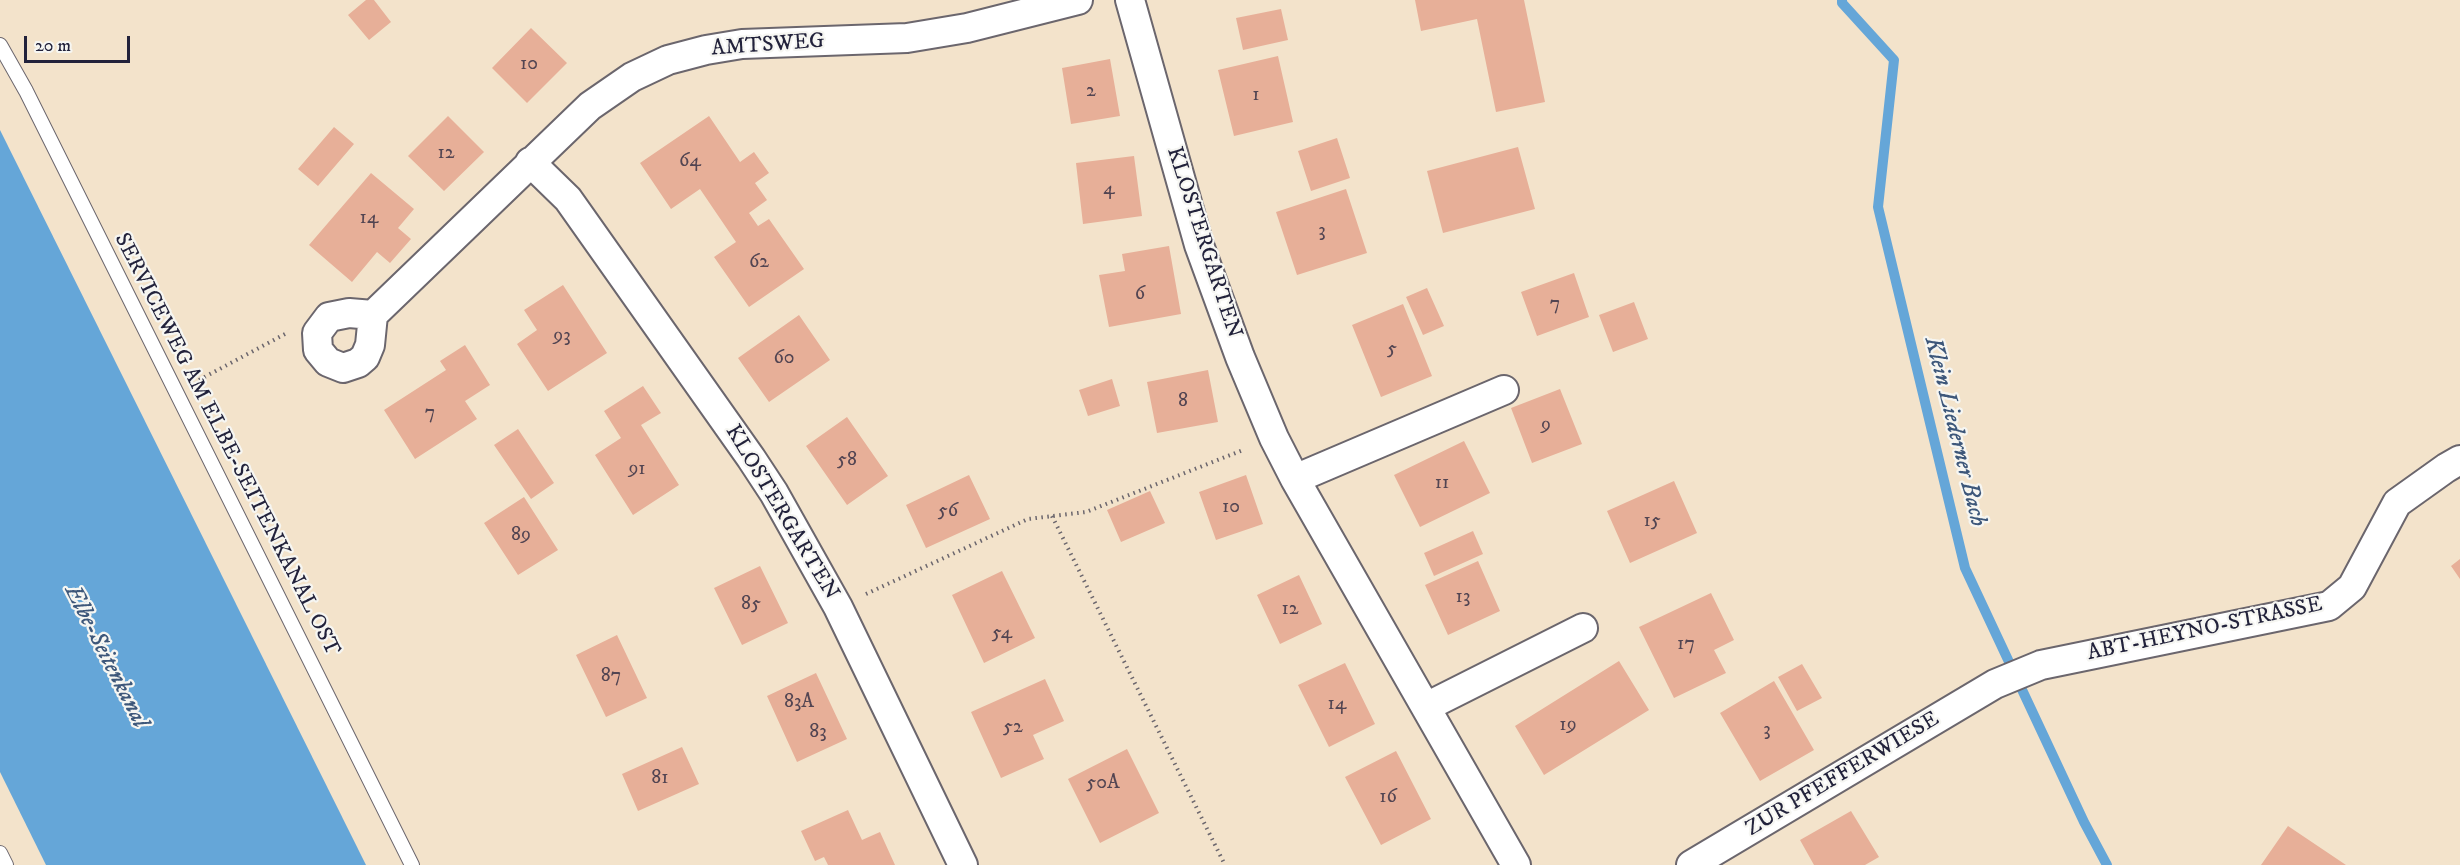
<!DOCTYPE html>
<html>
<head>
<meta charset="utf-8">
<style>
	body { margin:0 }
	#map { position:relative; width:2460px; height:865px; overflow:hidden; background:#f3e3cb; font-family:"IM FELL DW Pica",serif }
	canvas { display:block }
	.scale { position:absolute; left:24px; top:36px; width:106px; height:27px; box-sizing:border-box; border:3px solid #22223b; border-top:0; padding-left:8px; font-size:18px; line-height:21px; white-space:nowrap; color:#22223b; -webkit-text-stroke:4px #f6f6f2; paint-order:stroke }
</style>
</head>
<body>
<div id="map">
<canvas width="2460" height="865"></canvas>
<div class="scale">20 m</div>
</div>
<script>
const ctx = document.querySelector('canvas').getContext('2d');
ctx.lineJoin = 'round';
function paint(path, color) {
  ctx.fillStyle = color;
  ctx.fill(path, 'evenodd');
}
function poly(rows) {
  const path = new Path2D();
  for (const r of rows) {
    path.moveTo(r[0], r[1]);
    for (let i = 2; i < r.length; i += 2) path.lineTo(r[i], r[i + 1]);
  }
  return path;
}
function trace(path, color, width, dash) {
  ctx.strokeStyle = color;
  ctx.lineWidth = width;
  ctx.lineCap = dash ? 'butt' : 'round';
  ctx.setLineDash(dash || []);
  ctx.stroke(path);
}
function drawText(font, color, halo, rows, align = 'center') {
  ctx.font = font + ' "IM FELL DW Pica",serif';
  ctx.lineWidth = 4.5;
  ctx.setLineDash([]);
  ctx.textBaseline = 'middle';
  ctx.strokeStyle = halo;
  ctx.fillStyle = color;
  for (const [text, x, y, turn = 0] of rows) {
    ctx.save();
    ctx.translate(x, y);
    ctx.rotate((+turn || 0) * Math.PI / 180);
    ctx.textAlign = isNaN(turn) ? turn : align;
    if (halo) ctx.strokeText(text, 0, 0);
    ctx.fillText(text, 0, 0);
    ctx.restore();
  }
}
paint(poly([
	[0,130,366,865,46,865,0,772]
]), '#65a6d8');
trace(poly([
	[1842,0,1842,3,1894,60,1878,207,1965,568,2084,822,2107,865]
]), '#65a6d8', 10);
paint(poly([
	[366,0,374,0,391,22,369,40,348,15],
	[1415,0,1524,0,1545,102,1496,112,1477,19,1421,31],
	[1281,9,1288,40,1243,50,1236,18],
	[531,28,567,63,527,103,492,68],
	[1278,56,1293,122,1234,136,1218,70],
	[1110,59,1120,116,1071,124,1062,68],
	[448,116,484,152,444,191,408,156],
	[709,116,740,162,754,152,769,173,755,183,767,200,749,213,758,226,769,219,804,269,749,307,714,257,736,242,700,189,671,209,640,163],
	[334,127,354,144,318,186,298,169],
	[1337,138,1350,178,1311,191,1298,151],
	[1518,147,1535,209,1443,233,1427,171],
	[1134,156,1142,216,1083,224,1076,163],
	[371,173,414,209,398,228,411,239,390,263,377,252,352,282,309,245],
	[1346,189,1367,253,1297,275,1276,212],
	[1169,246,1181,314,1109,327,1099,275,1125,271,1122,254],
	[1574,273,1589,317,1537,336,1521,292],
	[563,285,607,353,548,391,517,344,537,330,524,310],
	[1427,288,1444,326,1423,335,1406,297],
	[1634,302,1648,339,1613,352,1599,315],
	[1403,304,1432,376,1381,397,1352,325],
	[799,315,830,360,769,402,738,358],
	[465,345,490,385,465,401,477,419,415,459,384,410,446,370,440,361],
	[1208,370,1218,422,1157,433,1147,382],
	[1112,379,1120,406,1088,416,1079,390],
	[643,386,661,413,641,425,679,485,633,515,595,455,621,438,604,411],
	[1560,389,1582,444,1532,463,1511,408],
	[847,417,888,476,847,505,806,446],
	[518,429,554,483,531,499,494,445],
	[1464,441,1490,493,1420,527,1394,475],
	[969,475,990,519,926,548,906,505],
	[1246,475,1263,524,1216,540,1199,492],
	[1674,481,1697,533,1630,563,1607,511],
	[1150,491,1165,523,1121,542,1107,510],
	[524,497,558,550,518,575,484,523],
	[1473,531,1483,554,1434,576,1424,553],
	[2460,559,2460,579,2451,566],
	[1478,561,1500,611,1448,635,1425,585],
	[760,566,788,623,742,645,714,588],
	[1002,571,1035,638,984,663,952,595],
	[1299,575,1322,624,1280,644,1257,595],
	[1711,593,1734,640,1714,650,1726,673,1674,698,1639,627],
	[617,635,647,698,606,717,576,655],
	[1619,661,1649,710,1544,775,1515,726],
	[1345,663,1375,724,1329,747,1298,685],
	[1802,664,1822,698,1797,711,1778,677],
	[816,673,847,739,797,762,767,696],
	[1045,679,1064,721,1033,735,1044,759,1001,778,971,712],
	[1774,681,1814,750,1760,781,1720,713],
	[682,747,699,784,638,811,622,774],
	[1127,749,1159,813,1100,843,1068,779],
	[1396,751,1431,819,1381,845,1345,777],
	[848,810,862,840,880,832,895,865,828,865,824,857,815,861,801,831],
	[1851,811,1879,857,1865,865,1814,865,1800,840],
	[2288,826,2346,865,2261,865]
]), '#e7af98');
const service = poly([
	[0,45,26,91,412,865],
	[0,853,6,865]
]);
const minor = poly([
	[1130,0,1199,245,1240,357,1274,438,1295,479,1516,865],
	[530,162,568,199,751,458,774,493,838,607,963,865],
	[373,315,349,313,329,317,317,333,318,350,328,362,343,368,358,363,365,357,370,345,373,315,590,106,632,77,668,60,706,50,742,44,907,38,967,28,1078,0],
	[1295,479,1504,390],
	[1426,707,1583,628],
	[1691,865,1995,684,2041,665,2329,606,2352,587,2397,503,2446,468,2460,460]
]);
trace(service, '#6b666d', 16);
trace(minor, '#6b666d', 32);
trace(poly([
	[199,380,285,334],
	[1052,516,1225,865],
	[866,594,1028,519,1086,512,1243,450]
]), '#6b666d', 4, [1.5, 4.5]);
trace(service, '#fff', 14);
trace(minor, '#fff', 28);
drawText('20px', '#534552', null, [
	["10",529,65],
	["2",1091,92],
	["1",1256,96],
	["12",446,154],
	["64",690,162],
	["4",1109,190],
	["14",369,219],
	["3",1322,232],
	["62",759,263],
	["6",1140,295],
	["7",1555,305],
	["93",562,337],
	["5",1392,350],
	["60",784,359],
	["8",1183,402],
	["7",430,414],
	["9",1546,426],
	["58",847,461],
	["91",637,470],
	["11",1442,484],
	["10",1231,508],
	["56",948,512],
	["15",1652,522],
	["89",521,536],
	["13",1463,598],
	["85",751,605],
	["12",1290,610],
	["54",1002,634],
	["17",1686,645],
	["87",611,677],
	["83A",799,703],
	["14",1337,705],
	["19",1568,726],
	["52",1013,728],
	["3",1767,731],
	["83",818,733],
	["81",660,779],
	["50A",1103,784],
	["16",1388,798]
]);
drawText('22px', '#22223b', '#f6f6f2', [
	["AMTSWEG",768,46,-4],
	["KLOSTERGARTEN",1203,243,72],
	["SERVICEWEG AM ELBE-SEITENKANAL OST",226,445,63],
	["KLOSTERGARTEN",781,513,59],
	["ABT-HEYNO-STRASSE",2205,630,-12],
	["ZUR PFEFFERWIESE",1843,775,-31]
]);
drawText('italic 24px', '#3d577a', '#f6f6f2', [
	["Klein Liederner Bach",1954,432,76],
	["Elbe-Seitenkanal",105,657,63]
]);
</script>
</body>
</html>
